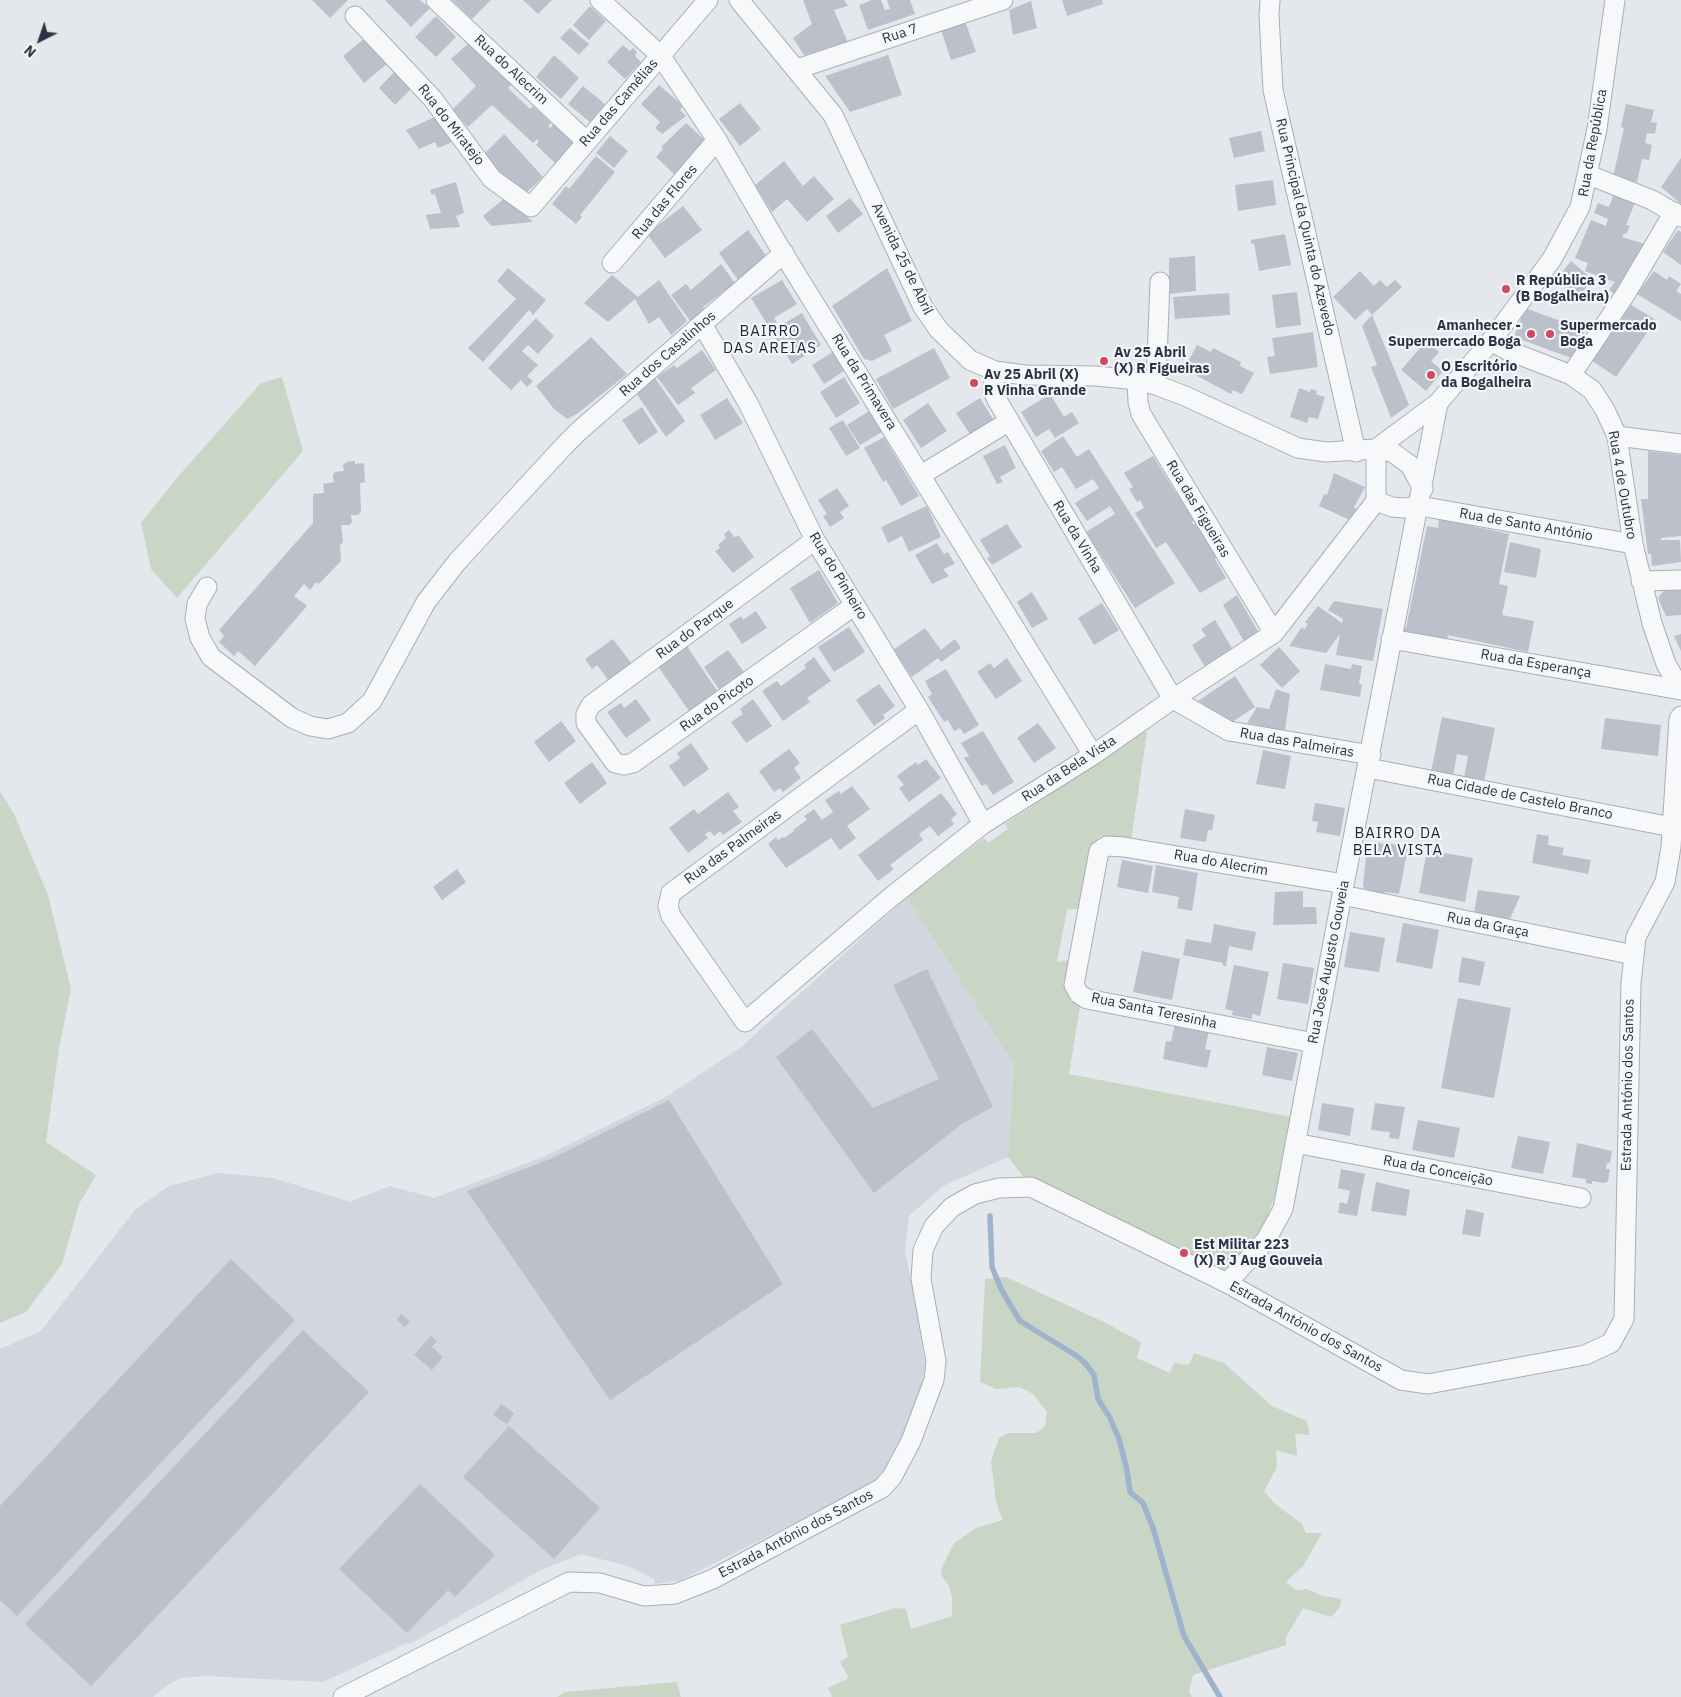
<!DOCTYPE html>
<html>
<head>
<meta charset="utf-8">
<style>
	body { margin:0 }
	#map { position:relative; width:1681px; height:1697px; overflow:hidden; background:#e4e7ec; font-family:"IBM Plex Sans",sans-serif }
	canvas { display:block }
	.north { position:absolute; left:15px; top:15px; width:50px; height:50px; -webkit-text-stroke:4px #f4f6f9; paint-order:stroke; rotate:221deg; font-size:14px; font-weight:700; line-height:20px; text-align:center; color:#2b3445 }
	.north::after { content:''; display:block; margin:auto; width:18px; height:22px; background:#2b3445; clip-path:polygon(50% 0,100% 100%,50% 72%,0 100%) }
</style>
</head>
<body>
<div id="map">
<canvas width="1681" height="1697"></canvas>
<div class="north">N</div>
</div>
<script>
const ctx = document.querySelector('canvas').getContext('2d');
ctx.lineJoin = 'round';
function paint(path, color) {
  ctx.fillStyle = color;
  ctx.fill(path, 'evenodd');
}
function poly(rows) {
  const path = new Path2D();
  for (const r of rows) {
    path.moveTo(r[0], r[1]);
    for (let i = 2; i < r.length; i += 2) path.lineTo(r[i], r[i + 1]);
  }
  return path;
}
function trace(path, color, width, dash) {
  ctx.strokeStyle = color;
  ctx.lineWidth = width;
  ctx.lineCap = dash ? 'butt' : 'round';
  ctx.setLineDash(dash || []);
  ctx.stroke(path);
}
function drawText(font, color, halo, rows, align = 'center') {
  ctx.font = font + ' "IBM Plex Sans",sans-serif';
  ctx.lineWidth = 4.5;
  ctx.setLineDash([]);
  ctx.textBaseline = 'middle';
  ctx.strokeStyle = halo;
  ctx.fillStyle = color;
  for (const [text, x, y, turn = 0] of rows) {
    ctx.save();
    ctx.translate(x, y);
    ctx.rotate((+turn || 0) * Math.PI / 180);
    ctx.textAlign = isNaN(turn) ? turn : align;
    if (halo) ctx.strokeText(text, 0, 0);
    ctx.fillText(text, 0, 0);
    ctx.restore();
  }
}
paint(poly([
	[907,897,1014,1065,1008,1157,943,1186,909,1216,905,1252,917,1311,925,1365,922,1388,889,1466,872,1484,681,1580,655,1584,654,1579,628,1566,581,1554,539,1571,412,1643,407,1643,323,1682,207,1676,180,1678,161,1690,153,1697,0,1697,0,1349,41,1331,135,1210,169,1186,218,1173,273,1178,350,1202,390,1186,434,1198,543,1157,664,1098,741,1047]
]), '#d2d6de');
paint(poly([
	[282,377,303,451,177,598,151,569,141,523,176,479,261,383],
	[1147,732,1131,841,1101,836,1094,842,1089,850,1080,908,1067,910,1057,962,1070,960,1065,988,1071,1001,1080,1007,1069,1074,1292,1117,1275,1196,1264,1226,1230,1270,1221,1275,1025,1179,1008,1157,1014,1065,907,897,984,838,988,843,1008,829,1005,824,1142,733],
	[0,791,14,814,48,895,71,989,59,1048,46,1142,96,1175,79,1204,62,1264,26,1312,0,1323],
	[1006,1277,1104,1322,1141,1342,1137,1358,1170,1373,1174,1363,1189,1365,1194,1353,1224,1363,1272,1406,1307,1421,1310,1435,1295,1434,1297,1456,1276,1450,1277,1467,1264,1491,1275,1504,1302,1524,1306,1533,1322,1533,1303,1566,1286,1582,1296,1590,1307,1589,1323,1596,1341,1599,1340,1607,1331,1617,1303,1608,1286,1637,1286,1645,1193,1675,1189,1692,1192,1697,832,1697,828,1688,849,1678,840,1662,848,1657,840,1625,895,1608,906,1609,911,1629,952,1616,952,1597,949,1586,941,1575,942,1567,954,1543,976,1528,1003,1520,996,1502,991,1461,999,1438,1008,1433,1036,1433,1045,1427,1047,1412,1033,1394,1019,1387,996,1389,980,1382,985,1279],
	[677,1682,681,1697,557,1697,565,1692]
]), '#c9d6c5');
trace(poly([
	[990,1216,992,1267,1001,1289,1020,1321,1077,1356,1086,1364,1094,1375,1098,1399,1110,1418,1119,1439,1127,1470,1130,1492,1143,1503,1153,1528,1184,1636,1220,1697]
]), '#9fb4cc', 5.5);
paint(poly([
	[312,0,348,0,330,18],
	[385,0,420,0,430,8,411,27],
	[452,0,491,0,472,19],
	[523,0,552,0,538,14],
	[803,0,844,0,848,6,834,10,848,43,804,55,793,38,812,24],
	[872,0,881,0,885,10,890,9,887,0,910,0,915,14,868,30,859,5],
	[1062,0,1102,0,1103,4,1067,16],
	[1031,1,1037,28,1013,35,1009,10],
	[590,6,606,21,589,40,573,25],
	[436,16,456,37,436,57,415,37],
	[965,21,976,52,951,60,941,30],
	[570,28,589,44,579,55,560,38],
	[366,37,388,63,364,83,343,56],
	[469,43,512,84,508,88,530,109,533,106,551,123,548,126,550,128,555,123,576,143,556,164,536,145,539,141,537,139,533,143,492,105,468,127,452,110,476,86,451,59],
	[623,45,630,51,633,48,637,52,635,56,641,62,625,79,607,62],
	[554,55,579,78,561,99,536,77],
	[888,55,902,95,850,112,825,76],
	[397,69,414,86,395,105,379,88],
	[659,85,681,104,682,108,680,110,686,116,662,134,655,128,660,122,641,104],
	[583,86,605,104,590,122,568,104],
	[740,103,761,129,740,146,719,119],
	[1626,104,1654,110,1651,122,1657,123,1655,134,1647,133,1645,143,1652,145,1649,160,1642,159,1637,182,1613,177,1624,128,1621,127],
	[437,116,455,141,438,148,435,142,419,149,406,130],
	[686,123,707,142,676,176,656,157,663,149,661,147],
	[1261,131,1265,151,1234,158,1229,138],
	[504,134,543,177,522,197,482,156],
	[610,136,628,151,614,168,596,153],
	[596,156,615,172,580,215,582,217,576,224,552,204,566,186,569,189],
	[1681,158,1681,204,1661,187],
	[784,161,803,186,814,176,834,199,807,222,787,199,772,212,755,185],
	[1273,180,1276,205,1238,211,1235,185],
	[456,182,464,213,456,216,460,227,430,229,426,215,441,213,435,194,432,195,430,190],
	[1615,191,1636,200,1626,225,1630,226,1626,234,1624,233,1622,237,1645,244,1616,295,1609,290,1615,282,1585,271,1588,263,1575,258,1591,220,1606,226,1608,219,1594,213,1598,203,1609,207],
	[505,198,533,222,491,226,483,216],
	[850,198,863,214,838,233,826,216],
	[683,206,702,230,665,258,647,234],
	[748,230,767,257,738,280,719,253],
	[1678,230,1681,232,1681,265,1663,252],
	[1285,234,1291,265,1259,271,1254,243,1251,244,1251,240],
	[1195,256,1196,291,1169,294,1169,258],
	[1571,261,1593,280,1577,298,1556,280],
	[721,264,735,283,703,307,706,311,691,322,671,295,686,284,691,290],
	[508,268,546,300,533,315,529,310,483,362,468,348,516,299,497,281],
	[887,268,912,321,884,335,892,351,872,361,864,359,832,306],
	[1360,271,1374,286,1380,280,1387,287,1395,280,1402,287,1372,315,1367,309,1355,320,1333,297],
	[1654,271,1667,280,1669,276,1681,284,1676,291,1681,294,1681,321,1637,294],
	[612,275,638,297,659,280,687,321,671,335,659,317,649,324,635,299,608,322,584,303],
	[782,280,797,304,774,318,777,322,769,327,751,298],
	[1297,292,1301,325,1276,328,1272,295],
	[1229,293,1230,315,1175,319,1173,297],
	[1628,303,1656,320,1616,377,1591,360],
	[1525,308,1585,330,1574,359,1514,337],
	[802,313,821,345,792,364,771,331],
	[1372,315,1409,405,1391,418,1371,367,1377,365,1362,326],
	[536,318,554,336,538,354,528,345,522,351,538,365,527,376,533,381,527,387,521,380,511,390,488,368],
	[1313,332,1318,367,1270,374,1267,357,1275,356,1272,338],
	[591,337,627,374,577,414,567,419,554,409,536,386],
	[1426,341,1439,352,1431,361,1443,371,1426,391,1401,370],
	[1197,345,1211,352,1213,348,1241,362,1240,366,1254,373,1242,394,1233,390,1231,394,1184,369],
	[934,348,950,378,893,409,876,379],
	[702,350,716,370,691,388,695,393,678,405,657,377,674,365,677,368],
	[833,352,844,371,824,384,812,365],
	[844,377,860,403,836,418,820,392],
	[655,378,685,421,666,437,636,393],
	[1299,388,1310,392,1311,389,1317,391,1316,394,1325,397,1318,419,1309,417,1307,423,1290,417],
	[1050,394,1064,417,1072,412,1079,423,1055,438,1049,429,1036,437,1021,412],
	[727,398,743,423,715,440,700,415],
	[980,398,993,419,970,434,956,413],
	[928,403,947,431,921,448,903,420],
	[642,407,658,432,639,445,622,420],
	[869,411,882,432,860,445,847,425],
	[843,420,860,448,846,456,829,428],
	[1063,436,1077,457,1089,449,1175,583,1135,608,1086,532,1115,514,1110,506,1087,521,1075,503,1099,488,1093,479,1076,489,1062,467,1054,472,1041,451],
	[884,437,919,496,901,506,886,480,883,482,864,448],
	[1005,445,1016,468,1000,477,1003,482,997,484,983,456],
	[1648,451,1681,455,1681,536,1661,538,1661,540,1680,540,1681,562,1652,566,1651,554,1648,554,1641,499,1648,499],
	[1153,456,1176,493,1179,492,1196,520,1192,522,1194,525,1197,523,1217,557,1215,559,1226,578,1200,593,1166,542,1156,548,1135,513,1144,508,1140,500,1137,502,1129,489,1133,487,1124,473],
	[355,461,355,464,364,463,365,482,360,483,361,512,358,515,351,515,352,522,349,525,341,525,343,542,340,545,341,561,319,584,316,582,310,590,304,584,294,596,307,606,255,666,238,651,234,656,219,642,224,636,219,630,313,523,313,494,324,493,323,484,334,482,333,475,335,472,344,471,343,465,346,462],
	[1334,473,1365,487,1354,507,1356,509,1350,520,1319,506,1324,494,1327,495],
	[837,488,849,506,840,512,844,518,830,527,823,516,827,514,818,500],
	[927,506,941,537,909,552,902,536,888,543,881,527],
	[1439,519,1509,534,1499,584,1508,586,1502,615,1534,621,1528,652,1448,635,1447,640,1402,631,1402,628,1406,628,1427,526,1438,528],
	[1007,524,1022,547,992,565,987,558,990,556,980,540],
	[729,530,734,537,739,536,754,557,733,573,715,551,720,548,718,545,726,538,724,534],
	[1510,542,1541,549,1536,578,1504,572],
	[937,543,944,554,948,552,955,564,943,569,949,576,932,584,915,555],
	[819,570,838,603,810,623,790,588],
	[1681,587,1681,615,1666,616,1658,598,1665,589],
	[1032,592,1048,619,1032,628,1017,602],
	[1237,595,1259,633,1245,643,1223,605],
	[1334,601,1383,609,1373,661,1336,655,1340,634,1326,653,1289,646,1302,627,1304,630,1308,624,1305,622,1318,606,1342,623,1343,619,1328,610],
	[1102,603,1119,630,1094,645,1078,618],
	[756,611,767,628,742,644,729,624,741,616,743,620],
	[1215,620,1233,650,1205,667,1192,645,1206,636,1201,629],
	[849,627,865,652,834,672,818,647],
	[925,628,941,650,955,639,961,648,941,662,938,658,912,677,893,650],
	[1681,634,1681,651,1674,636],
	[613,639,632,664,609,681,597,665,592,669,585,659],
	[686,645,718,692,689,711,657,665],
	[1279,647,1300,671,1282,688,1260,665],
	[728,650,744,672,719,689,704,667],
	[814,657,831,681,807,698,810,702,783,721,762,691,777,681,781,686,806,668,804,665],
	[1007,658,1022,681,996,699,977,672,990,663,994,668],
	[1325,664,1351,669,1352,664,1362,666,1359,684,1362,685,1360,697,1320,690],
	[946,669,979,725,964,734,960,728,954,731,948,720,944,722,928,697,932,694,925,681],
	[1235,676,1255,707,1232,722,1198,701],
	[879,684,895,706,883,715,885,718,874,726,856,700],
	[1276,689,1290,694,1285,731,1247,723,1257,707,1269,709],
	[636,699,651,720,626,738,607,712,621,703,624,708],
	[753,699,772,726,746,743,731,722,743,714,740,709],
	[1442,717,1495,728,1484,782,1464,778,1468,756,1457,754,1453,776,1431,772],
	[1605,718,1661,725,1658,756,1601,749],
	[561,721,576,741,549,762,534,742],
	[1038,723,1056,748,1034,763,1017,738],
	[983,731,1014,782,993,795,986,784,982,786,964,758,969,756,961,743],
	[691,743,709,769,684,787,669,766,680,758,677,753],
	[789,749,800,763,794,768,801,778,783,792,780,788,774,792,759,771],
	[1263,750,1291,756,1285,789,1256,784],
	[926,759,941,778,909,802,899,788,904,785,897,776,916,762,918,765],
	[592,762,607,783,580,804,564,783],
	[852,786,870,809,847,826,856,838,840,850,831,838,786,868,768,844,776,837,778,840,783,837,784,838,794,831,793,830,807,820,804,816,814,809,822,820,833,812,825,800,839,791,841,794],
	[728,792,739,807,733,811,742,822,723,835,720,831,714,836,710,831,705,834,708,838,688,853,669,828,694,809,698,814],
	[941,793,957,814,951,819,954,824,938,836,930,826,919,834,923,840,890,865,894,869,878,881,858,855],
	[1315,803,1345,808,1340,836,1316,832,1318,822,1312,821],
	[1185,809,1215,815,1212,830,1208,830,1206,842,1180,838],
	[1537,834,1549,836,1548,845,1564,848,1562,855,1591,860,1588,874,1532,863],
	[1372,842,1384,844,1384,842,1408,848,1399,894,1385,892,1384,894,1365,889,1363,886,1367,847],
	[1427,850,1473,858,1465,902,1419,893],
	[1122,860,1153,866,1148,893,1117,887],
	[1156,865,1198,873,1192,911,1177,908,1179,897,1152,892],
	[457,869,466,882,442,900,433,887],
	[1478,890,1520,896,1510,919,1474,913],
	[1303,891,1303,907,1316,907,1317,924,1273,925,1275,892],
	[1403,923,1439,930,1432,969,1396,962],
	[1214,924,1256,932,1252,951,1229,946,1226,966,1223,966,1223,963,1183,955,1186,939,1211,943],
	[1350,932,1385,938,1379,972,1344,967],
	[1142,951,1180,959,1172,1000,1133,992],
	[1462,957,1485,962,1480,986,1458,982],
	[1283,963,1314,968,1308,1004,1277,999],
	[1234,965,1269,972,1260,1016,1252,1014,1252,1019,1232,1015,1233,1011,1225,1009],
	[927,969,993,1107,963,1123,874,1193,776,1057,812,1029,873,1108,939,1079,893,985],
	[1458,998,1511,1008,1494,1098,1441,1088],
	[1175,1024,1209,1031,1205,1049,1211,1050,1207,1068,1163,1059,1166,1041,1171,1042],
	[1267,1047,1298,1053,1292,1081,1262,1075],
	[669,1100,783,1284,610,1400,467,1191,555,1157],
	[1322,1103,1354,1108,1350,1136,1318,1130],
	[1375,1103,1405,1107,1399,1139,1389,1138,1390,1132,1371,1130],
	[1418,1120,1460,1128,1454,1158,1412,1150],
	[1518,1136,1550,1142,1543,1174,1511,1168],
	[1577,1143,1612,1151,1610,1163,1607,1163,1606,1169,1610,1169,1608,1181,1605,1183,1592,1181,1592,1184,1586,1183,1586,1179,1572,1177],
	[1341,1169,1365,1174,1357,1216,1338,1213,1340,1202,1347,1204,1350,1191,1338,1188],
	[1376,1182,1410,1190,1406,1216,1371,1211],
	[1466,1209,1484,1213,1480,1237,1462,1234],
	[231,1259,295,1320,17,1616,0,1600,0,1506],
	[401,1314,410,1321,405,1327,397,1320],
	[303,1330,369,1392,91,1686,25,1624],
	[431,1336,437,1341,432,1347,443,1357,432,1370,414,1355],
	[501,1404,514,1413,507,1424,493,1415],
	[509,1426,600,1508,554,1559,463,1477],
	[420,1484,495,1555,455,1597,448,1590,407,1633,339,1569]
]), '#bbc0ca');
const minor = poly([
	[436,0,586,141],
	[600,0,660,55,717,140,777,243,1093,755],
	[739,0,833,115,923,307,939,330,970,360,995,371,1025,375,1096,376,1137,380,1156,385,1185,396,1298,448,1326,452,1376,449,1392,452,1410,465,1423,489],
	[1270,0,1269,15,1273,90,1356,452],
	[355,16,432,98,492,179,531,207,708,0],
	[797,69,1003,0],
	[1589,175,1652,200,1681,217],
	[612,263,717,140],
	[702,324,748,403,815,540,919,710,983,824],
	[1491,341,1507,350,1571,375,1592,390,1605,410,1617,436,1633,544,1652,623,1666,664,1681,690],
	[995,371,993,391,997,400,1173,699,1229,731,1371,755],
	[1571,375,1625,295,1674,212],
	[1137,380,1138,402,1141,414,1274,633],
	[1156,385,1160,282],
	[1617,436,1681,444],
	[1376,449,1438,403,1491,341,1552,259,1580,207,1597,129,1615,0],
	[1376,449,1376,501],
	[921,475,1008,422],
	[1376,501,1392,507,1404,508,1420,506,1633,544],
	[815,540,591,705,586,714,586,723,615,763,624,765,633,763,855,605],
	[1641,581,1681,580],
	[207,587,197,604,195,619,200,638,211,657,292,718,310,726,328,729,348,723,372,701,426,602,457,562,564,446,580,430,784,253],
	[1391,639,1681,690],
	[919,710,671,893,668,906,671,916,745,1022,891,897,983,824,1093,755,1173,699,1274,633,1376,501],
	[1368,768,1672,827],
	[1342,895,1634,955],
	[1314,1043,1087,999,1079,994,1074,985,1099,851,1107,846,1124,847,1344,884],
	[1295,1143,1581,1198],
	[1227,1283,1266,1240,1283,1209,1342,895,1438,403],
	[343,1697,569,1582,600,1583,644,1596,675,1594,713,1579,882,1488,892,1477,911,1441,934,1380,936,1361,921,1279,923,1250,934,1226,952,1207,975,1194,999,1188,1031,1187,1227,1283,1401,1380,1428,1384,1585,1355,1611,1343,1624,1319,1631,983,1636,937,1665,882,1671,847,1679,719,1681,716]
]);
trace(minor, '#a9aeb7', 21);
trace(minor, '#f7f8fa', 19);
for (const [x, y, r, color] of [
	[1506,289,5,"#d1495b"],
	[1531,334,5,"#d1495b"],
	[1550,334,5,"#d1495b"],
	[1104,361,5,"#d1495b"],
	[1431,375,5,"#d1495b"],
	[974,383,5,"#d1495b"],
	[1184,1253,5,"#d1495b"]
]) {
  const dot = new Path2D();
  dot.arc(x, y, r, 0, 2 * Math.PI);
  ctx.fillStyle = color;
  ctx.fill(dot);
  trace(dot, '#f4f6f9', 2);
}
drawText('14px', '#2b3445', '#f4f6f9', [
	["Rua 7",900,34,-18],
	["Rua do Alecrim",511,70,43],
	["Rua das Camélias",619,103,-49],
	["Rua do Miratejo",451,125,52],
	["Rua da República",1593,143,-80],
	["Rua das Flores",665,202,-50],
	["Rua Principal da Quinta do Azevedo",1305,227,77],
	["Avenida 25 de Abril",902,259,64],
	["Rua dos Casalinhos",668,354,-41],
	["Rua da Primavera",864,382,58],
	["Rua 4 de Outubro",1622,485,80],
	["Rua das Figueiras",1198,509,59],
	["Rua de Santo António",1526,525,10],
	["Rua da Vinha",1077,537,59],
	["Rua do Pinheiro",838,576,59],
	["Rua do Parque",695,629,-36],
	["Rua da Esperança",1536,664,10],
	["Rua do Picoto",717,704,-35],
	["Rua das Palmeiras",1297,743,10],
	["Rua da Bela Vista",1069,769,-33],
	["Rua Cidade de Castelo Branco",1520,797,11],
	["Rua das Palmeiras",733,847,-36],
	["Rua do Alecrim",1221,863,10],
	["Rua da Graça",1488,925,11],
	["Rua José Augusto Gouveia",1329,962,-79],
	["Rua Santa Teresinha",1154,1011,12],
	["Estrada António dos Santos",1628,1085,-89],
	["Rua da Conceição",1438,1171,11],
	["Estrada António dos Santos",1306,1327,29],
	["Estrada António dos Santos",796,1534,-28]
]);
drawText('bold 14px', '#2b3445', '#f4f6f9', [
	["R República 3",1516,281],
	["(B Bogalheira)",1516,297],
	["Amanhecer -",1521,326,"right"],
	["Supermercado Boga",1521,342,"right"],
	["Supermercado",1560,326],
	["Boga",1560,342],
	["Av 25 Abril",1114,353],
	["(X) R Figueiras",1114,369],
	["O Escritório",1441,367],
	["da Bogalheira",1441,383],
	["Av 25 Abril (X)",984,375],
	["R Vinha Grande",984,391],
	["Est Militar 223",1194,1245],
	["(X) R J Aug Gouveia",1194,1261]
], 'left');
ctx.letterSpacing = '1px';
drawText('15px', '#1d2536', '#f4f6f9', [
	["BAIRRO",770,332],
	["DAS AREIAS",770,349],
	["BAIRRO DA",1398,834],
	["BELA VISTA",1398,851]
]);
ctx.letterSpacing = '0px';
</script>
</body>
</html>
